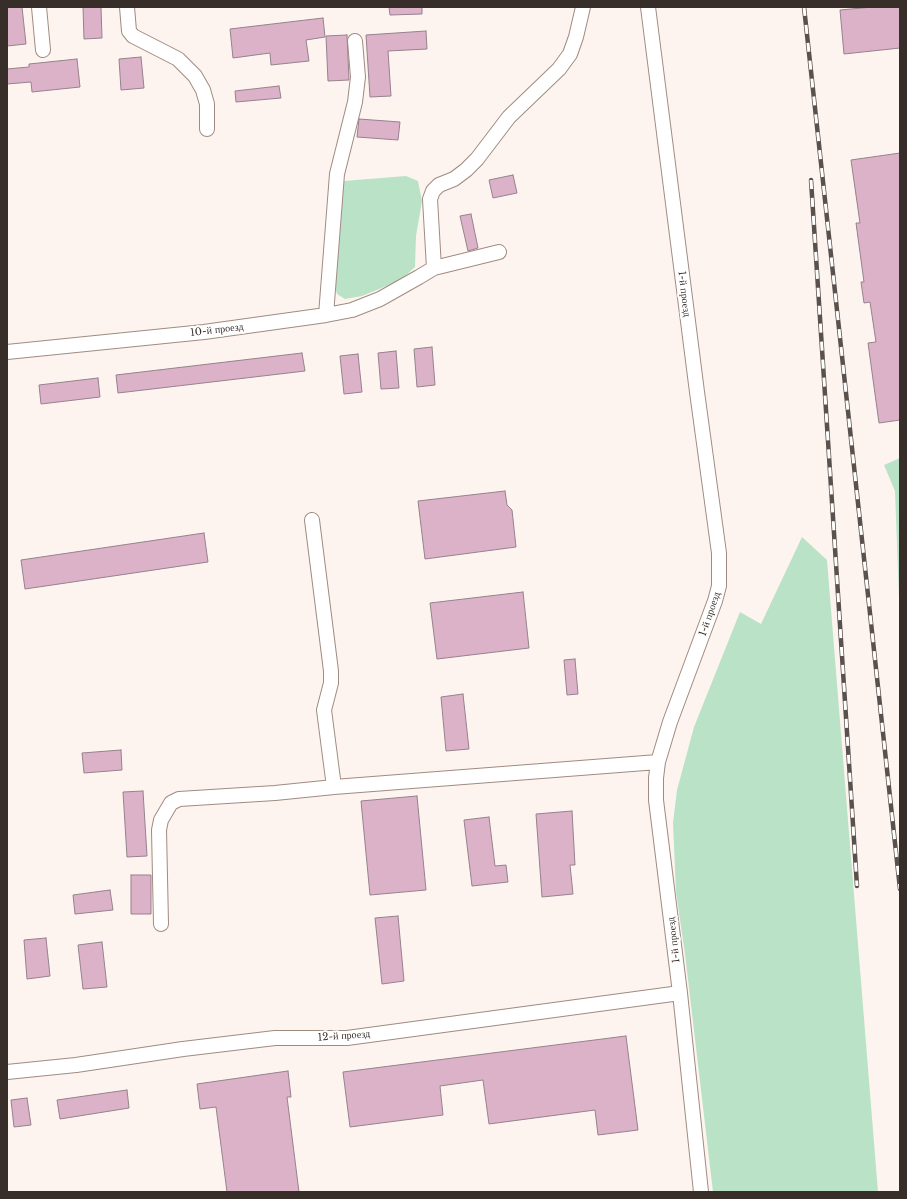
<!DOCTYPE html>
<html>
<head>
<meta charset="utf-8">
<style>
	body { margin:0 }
	#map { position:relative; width:907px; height:1199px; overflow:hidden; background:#fdf4ef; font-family:"Libre Baskerville",serif }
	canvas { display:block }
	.frame { position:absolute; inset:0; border:8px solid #372e2a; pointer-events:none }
</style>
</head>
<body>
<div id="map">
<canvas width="907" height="1199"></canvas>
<div class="frame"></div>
</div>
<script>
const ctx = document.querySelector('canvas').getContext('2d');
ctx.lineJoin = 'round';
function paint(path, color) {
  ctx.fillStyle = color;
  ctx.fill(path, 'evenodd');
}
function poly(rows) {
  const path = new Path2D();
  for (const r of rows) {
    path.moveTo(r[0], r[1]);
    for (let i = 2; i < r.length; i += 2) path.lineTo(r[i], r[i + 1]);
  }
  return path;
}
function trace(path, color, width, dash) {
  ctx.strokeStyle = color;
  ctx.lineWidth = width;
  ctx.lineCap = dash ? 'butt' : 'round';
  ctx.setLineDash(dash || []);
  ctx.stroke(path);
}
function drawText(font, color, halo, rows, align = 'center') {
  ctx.font = font + ' "Libre Baskerville",serif';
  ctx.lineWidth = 4;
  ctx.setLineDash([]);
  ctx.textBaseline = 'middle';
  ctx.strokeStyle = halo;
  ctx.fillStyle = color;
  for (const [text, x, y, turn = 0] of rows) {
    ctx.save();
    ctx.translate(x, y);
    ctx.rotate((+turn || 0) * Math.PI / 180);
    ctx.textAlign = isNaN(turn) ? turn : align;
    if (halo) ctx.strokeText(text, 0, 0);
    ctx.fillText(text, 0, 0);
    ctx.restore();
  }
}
paint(poly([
	[406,176,418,181,422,201,416,236,415,267,401,280,362,296,345,299,337,294,334,284,344,181],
	[900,458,900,625,895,491,884,465],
	[802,537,827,560,878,1192,713,1192,685,954,676,892,673,823,677,790,694,727,740,612,761,624]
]), '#bae2c7');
const building = poly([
	[7,7,22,7,26,44,7,46,7,7],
	[83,7,101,7,102,38,84,39,83,7],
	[389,7,422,7,422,14,390,15,389,7],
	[873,7,900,7,900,48,844,54,840,10,873,7],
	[323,18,325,37,306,40,309,61,271,65,270,53,233,58,230,29,323,18],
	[426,31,427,49,388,51,391,96,370,97,366,35,426,31],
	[347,35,349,80,328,81,326,36,347,35],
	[141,57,144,88,121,90,119,59,141,57],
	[77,59,80,87,32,92,31,82,7,84,7,69,29,67,29,64,77,59],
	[279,86,281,98,236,102,235,91,279,86],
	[359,119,400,122,398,140,357,137,359,119],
	[900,153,900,420,879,423,868,343,876,342,870,302,864,303,861,282,864,282,856,223,860,223,851,160,900,153],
	[513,175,517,193,493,198,489,180,513,175],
	[471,214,478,248,468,251,460,216,471,214],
	[432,347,435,385,417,387,414,349,432,347],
	[396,351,399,388,381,389,378,353,396,351],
	[302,353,305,371,118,393,116,375,302,353],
	[358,354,362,392,344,394,340,356,358,354],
	[98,378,100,397,41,404,39,385,98,378],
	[505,491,507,505,512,510,516,547,425,559,418,501,505,491],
	[204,533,208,562,25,589,21,560,204,533],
	[523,592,529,648,437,659,430,603,523,592],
	[575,659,578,694,567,695,564,660,575,659],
	[463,694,469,749,446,751,441,697,463,694],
	[121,750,122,770,84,773,82,753,121,750],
	[143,791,147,856,127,857,123,792,143,791],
	[417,796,426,890,370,895,361,801,417,796],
	[572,811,575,865,570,865,573,894,542,897,536,814,572,811],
	[489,817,495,866,506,865,508,882,472,886,464,820,489,817],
	[131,875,151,875,151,914,131,914,131,875],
	[110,890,113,910,75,914,73,895,110,890],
	[398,916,404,981,382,984,375,918,398,916],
	[46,938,50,976,27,979,24,940,46,938],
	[102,942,107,987,83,989,78,945,102,942],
	[626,1036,638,1130,598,1135,595,1110,489,1124,483,1080,440,1086,443,1115,350,1127,343,1072,626,1036],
	[288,1071,291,1097,287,1097,299,1192,227,1192,216,1107,200,1109,197,1084,288,1071],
	[127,1090,129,1108,60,1119,57,1100,127,1090],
	[27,1098,31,1125,14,1127,11,1100,27,1098]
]);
paint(building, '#dcb2c9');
trace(building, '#96818c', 1);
const minor = poly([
	[39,7,43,50],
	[127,7,129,31,133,36,178,59,195,76,203,90,207,104,207,129],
	[648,7,697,392,719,553,719,586,715,601,670,722,658,762,656,778,656,800,680,993,701,1192],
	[434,268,499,252],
	[326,315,337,174,355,102,358,77,355,41],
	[7,352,204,332,326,315,352,310,380,299,419,277,434,268,430,199,433,191,439,185,454,179,466,170,477,159,509,117,559,69,570,54,576,37,583,7],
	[312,520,331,671,331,683,324,710,334,787,658,762],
	[161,924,159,830,161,820,171,803,179,799,275,793,334,787],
	[7,1072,76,1065,183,1049,275,1038,347,1038,680,993]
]);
trace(minor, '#a08b80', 16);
trace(minor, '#fff', 14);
const rail = poly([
	[804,7,900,889],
	[811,180,857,886]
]);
trace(rail, '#5a514d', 4.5);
trace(rail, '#fff', 3, [9]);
drawText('10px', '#372e2a', '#fff', [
	["1-й проезд",684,294,83],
	["10-й проезд",217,330,-7],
	["1-й проезд",710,614,-71],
	["1-й проезд",674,940,-97],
	["12-й проезд",344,1036,-4]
]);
</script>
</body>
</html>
